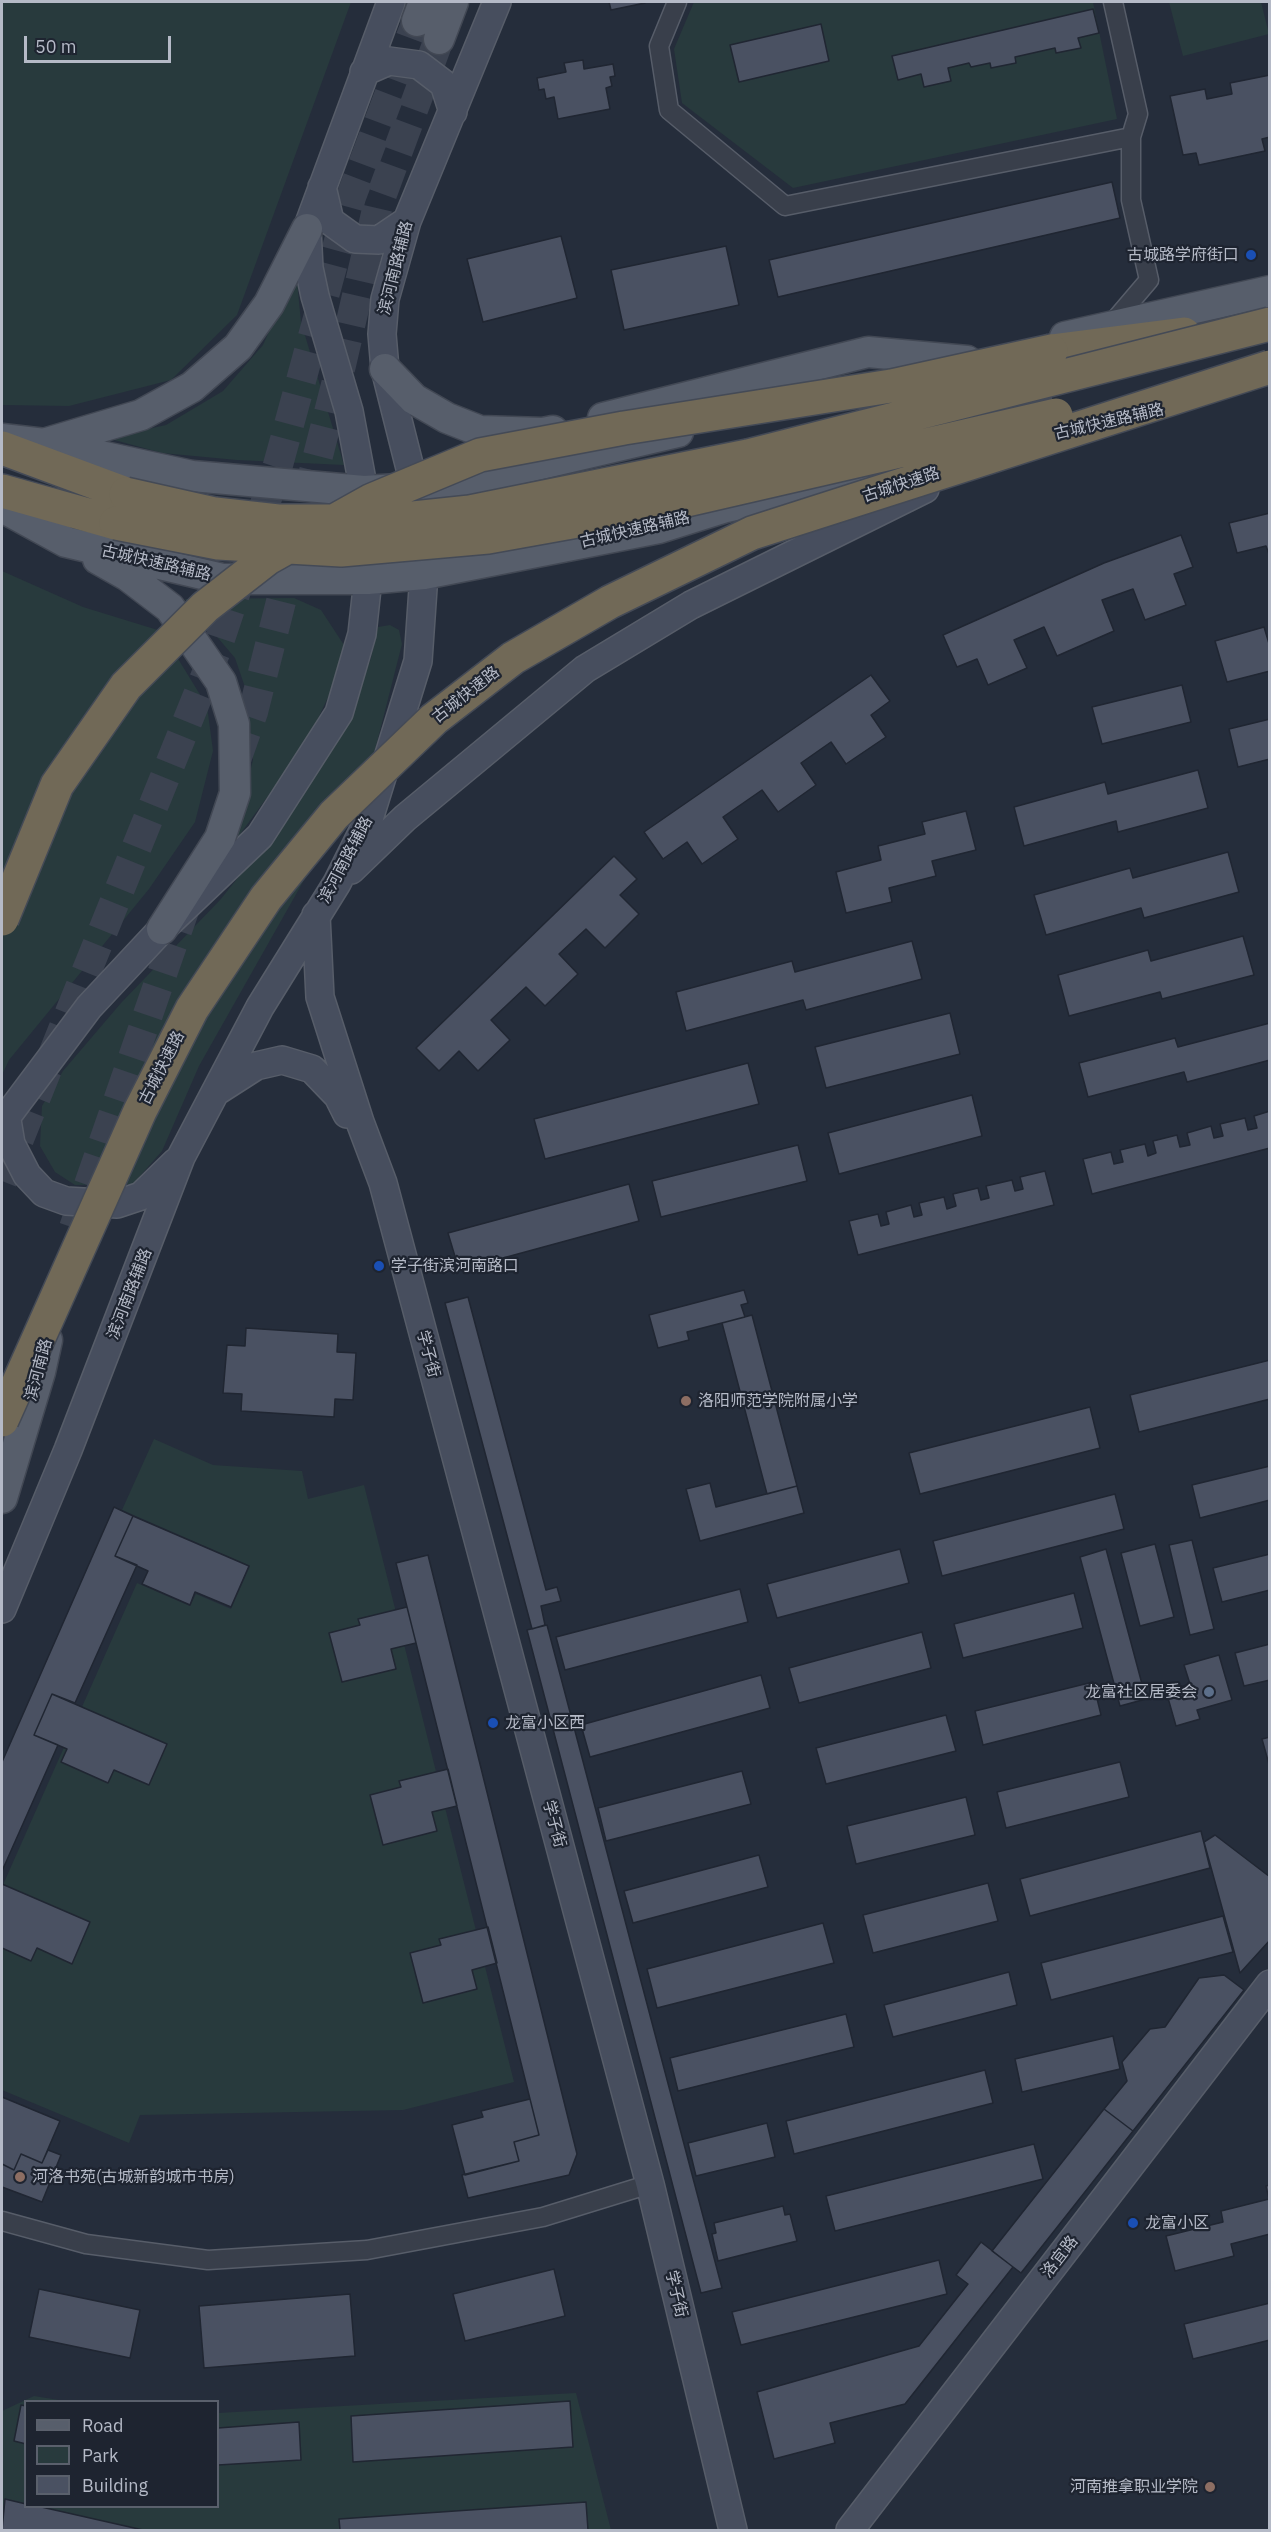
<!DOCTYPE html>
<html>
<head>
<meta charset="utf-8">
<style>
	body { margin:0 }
	#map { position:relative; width:1271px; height:2532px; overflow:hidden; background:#252d3b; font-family:"IBM Plex Sans",sans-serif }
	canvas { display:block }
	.frame { position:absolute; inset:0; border:3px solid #b5bac7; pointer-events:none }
	.legend { position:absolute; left:24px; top:2400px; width:195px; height:108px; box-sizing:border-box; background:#1e2430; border:2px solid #5a606c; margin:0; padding:8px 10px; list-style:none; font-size:18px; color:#b5bac7 }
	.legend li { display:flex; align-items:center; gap:12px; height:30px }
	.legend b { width:30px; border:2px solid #5a606c }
	.scale { position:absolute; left:24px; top:36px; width:147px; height:27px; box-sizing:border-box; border:3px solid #b5bac7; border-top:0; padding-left:8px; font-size:18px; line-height:21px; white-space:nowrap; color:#b5bac7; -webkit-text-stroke:4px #1e2430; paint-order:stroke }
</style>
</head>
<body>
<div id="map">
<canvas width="1271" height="2532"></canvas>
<div class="frame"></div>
<ul class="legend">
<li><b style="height:8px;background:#575e6b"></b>Road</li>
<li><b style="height:16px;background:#283a3d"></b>Park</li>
<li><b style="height:16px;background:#4a5162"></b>Building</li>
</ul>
<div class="scale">50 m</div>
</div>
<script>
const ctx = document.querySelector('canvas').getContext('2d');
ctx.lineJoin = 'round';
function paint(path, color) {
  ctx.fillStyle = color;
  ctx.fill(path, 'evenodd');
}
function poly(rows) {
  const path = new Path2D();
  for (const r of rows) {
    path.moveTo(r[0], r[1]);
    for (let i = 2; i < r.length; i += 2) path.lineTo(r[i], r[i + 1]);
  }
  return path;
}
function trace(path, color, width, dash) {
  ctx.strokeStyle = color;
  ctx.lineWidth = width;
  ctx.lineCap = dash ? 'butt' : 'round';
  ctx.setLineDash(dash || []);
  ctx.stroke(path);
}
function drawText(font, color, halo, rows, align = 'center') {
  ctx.font = font + ' "IBM Plex Sans","Noto Sans SC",sans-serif';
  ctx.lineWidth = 4.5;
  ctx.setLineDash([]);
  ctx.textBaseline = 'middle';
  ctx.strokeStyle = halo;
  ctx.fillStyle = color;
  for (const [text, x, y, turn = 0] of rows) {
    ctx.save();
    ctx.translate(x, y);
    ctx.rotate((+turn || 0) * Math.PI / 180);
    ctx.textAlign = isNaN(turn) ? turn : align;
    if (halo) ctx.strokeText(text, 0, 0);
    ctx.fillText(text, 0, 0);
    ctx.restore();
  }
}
paint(poly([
	[2,2,351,2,237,315,171,380,69,406,2,405],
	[694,2,1093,2,1117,119,793,188,682,103,674,49],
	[1169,2,1261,2,1269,34,1183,56],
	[296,271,301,322,344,465,237,460,162,453,107,438,166,425,223,391,263,345],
	[2,571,83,607,161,631,207,706,213,751,195,822,149,889,9,1060,2,1075],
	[294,598,321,610,344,645,331,691,312,731,285,773,224,856,238,819,253,760,247,693,235,658,185,599],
	[390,625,399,630,402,644,373,758,199,1066,162,1151,133,1184,75,1185,55,1172,40,1146,42,1106,63,1071,121,1003,220,900,292,811,342,735,371,658,378,627],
	[154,1439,213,1465,302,1471,308,1499,364,1485,514,2082,403,2110,140,2115,129,2143,2,2090,2,1887,137,1583,190,1606,196,1594,231,1609,250,1566,122,1510],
	[576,2393,611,2530,2,2530,2,2411,34,2396,65,2401,26,2402,26,2506,218,2506,218,2413]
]), '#283a3d');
const building = poly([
	[609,2,645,2,645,3,611,10,609,2],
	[1093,9,1099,33,1078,38,1081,48,1056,53,1055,48,1015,57,1016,63,991,68,990,63,971,67,969,63,948,68,951,81,924,87,921,74,898,80,892,56,1093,9],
	[821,24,829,61,739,82,730,45,821,24],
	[583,60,584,69,613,64,615,76,610,77,612,86,606,88,610,109,558,119,554,97,546,99,544,89,539,90,537,78,566,72,564,63,583,60],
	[1270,75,1270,137,1262,139,1265,151,1199,165,1196,153,1183,155,1170,96,1205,89,1207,99,1232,94,1230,83,1270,75],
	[1112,182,1120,218,778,297,769,260,1112,182],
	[561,236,577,298,483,322,467,259,561,236],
	[726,246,739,305,624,330,611,270,726,246],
	[1270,513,1270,557,1266,546,1237,553,1229,523,1270,513],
	[1181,535,1193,567,1174,574,1186,605,1145,620,1133,589,1102,600,1114,631,1057,656,1044,627,1014,640,1027,668,988,685,977,659,957,667,943,635,1104,563,1181,535],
	[1264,627,1270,647,1270,671,1227,682,1215,641,1264,627],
	[871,675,890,701,871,715,886,737,846,764,831,742,801,763,816,785,778,812,762,790,723,817,738,839,702,864,687,842,663,859,644,832,871,675],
	[1182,685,1191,722,1102,744,1092,707,1182,685],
	[1270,719,1270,759,1238,767,1229,729,1270,719],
	[1198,770,1208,808,1118,832,1116,821,1024,846,1014,807,1105,782,1108,794,1198,770],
	[966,811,976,850,932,861,936,876,889,888,892,902,846,913,836,872,881,860,878,846,925,834,922,822,966,811],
	[1228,852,1239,892,1144,918,1141,908,1046,935,1034,895,1130,868,1133,878,1228,852],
	[614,856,637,879,620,895,639,914,605,948,586,929,559,954,578,974,545,1006,526,987,491,1020,510,1040,478,1071,459,1051,439,1071,416,1048,614,856],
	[1243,936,1254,975,1162,999,1160,992,1069,1016,1058,975,1148,950,1151,961,1243,936],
	[912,941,922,979,806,1010,803,1000,686,1031,676,992,792,961,795,972,912,941],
	[950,1013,960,1054,826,1088,815,1047,950,1013],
	[1270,1023,1270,1060,1187,1082,1184,1072,1088,1097,1079,1063,1175,1038,1178,1047,1270,1023],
	[748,1063,759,1104,545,1159,534,1119,748,1063],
	[972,1095,982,1136,839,1174,828,1133,972,1095],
	[1270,1111,1270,1148,1092,1194,1083,1159,1111,1152,1114,1164,1123,1162,1120,1150,1145,1144,1148,1156,1156,1153,1153,1141,1177,1135,1180,1147,1190,1145,1187,1133,1211,1126,1214,1138,1223,1136,1220,1124,1245,1118,1248,1130,1257,1128,1254,1116,1270,1111],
	[798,1145,807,1181,661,1217,652,1181,798,1145],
	[1045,1171,1054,1205,858,1255,849,1221,878,1214,881,1226,889,1224,886,1212,911,1205,914,1217,922,1215,919,1203,944,1197,947,1209,956,1206,953,1194,978,1188,981,1200,989,1198,986,1186,1012,1180,1015,1191,1023,1189,1020,1177,1045,1171],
	[629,1184,639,1221,459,1270,448,1233,629,1184],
	[744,1290,748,1303,741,1305,745,1317,687,1332,689,1340,658,1348,649,1315,744,1290],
	[468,1297,546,1590,557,1587,561,1601,541,1606,545,1625,532,1629,445,1303,468,1297],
	[752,1315,797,1486,767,1494,722,1323,752,1315],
	[246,1328,338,1334,337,1352,356,1353,353,1400,335,1399,334,1417,241,1411,242,1394,223,1393,227,1345,245,1346,246,1328],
	[1270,1360,1270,1399,1139,1432,1130,1395,1270,1360],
	[1090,1407,1100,1448,920,1494,909,1453,1090,1407],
	[1270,1466,1270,1500,1200,1518,1192,1485,1270,1466],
	[710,1483,716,1507,797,1486,804,1513,700,1541,686,1489,710,1483],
	[1115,1494,1124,1529,942,1576,933,1541,1115,1494],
	[114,1507,133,1516,115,1556,137,1565,75,1703,52,1694,34,1735,58,1745,2,1871,2,1762,114,1507],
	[133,1516,249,1566,231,1607,195,1592,190,1605,142,1584,148,1571,115,1556,133,1516],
	[1192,1540,1214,1629,1190,1635,1169,1545,1192,1540],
	[1155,1544,1174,1617,1140,1626,1121,1553,1155,1544],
	[900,1549,909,1583,777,1618,767,1584,900,1549],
	[1106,1549,1146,1699,1120,1706,1080,1557,1106,1549],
	[1270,1554,1270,1590,1222,1602,1213,1568,1270,1554],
	[428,1555,577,2154,569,2175,468,2198,462,2175,519,2161,514,2142,539,2135,396,1563,428,1555],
	[740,1589,748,1622,565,1670,556,1637,740,1589],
	[1074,1593,1083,1628,963,1658,954,1624,1074,1593],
	[407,1607,416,1643,391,1649,396,1669,342,1682,329,1633,360,1625,358,1619,407,1607],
	[547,1625,722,2288,701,2293,527,1630,547,1625],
	[922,1632,931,1668,799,1703,789,1668,922,1632],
	[1270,1644,1270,1680,1244,1686,1235,1653,1270,1644],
	[1219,1655,1232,1700,1197,1710,1200,1719,1176,1726,1166,1691,1190,1684,1184,1665,1219,1655],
	[761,1675,770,1708,590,1757,581,1725,761,1675],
	[1093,1682,1101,1715,983,1745,975,1711,1093,1682],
	[52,1694,167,1744,149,1785,114,1770,108,1783,61,1762,67,1749,34,1735,52,1694],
	[946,1715,956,1751,826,1784,816,1748,946,1715],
	[1270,1737,1270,1768,1262,1739,1270,1737],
	[1120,1762,1129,1797,1006,1828,997,1792,1120,1762],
	[448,1769,457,1806,432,1812,437,1831,383,1845,370,1795,401,1787,399,1781,448,1769],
	[742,1771,751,1804,606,1841,598,1808,742,1771],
	[966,1797,975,1835,856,1864,847,1826,966,1797],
	[1201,1831,1210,1868,1030,1916,1020,1879,1201,1831],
	[1215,1835,1270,1877,1270,1940,1240,1973,1204,1842,1215,1835],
	[759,1855,768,1887,633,1923,624,1891,759,1855],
	[988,1883,998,1921,873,1953,863,1915,988,1883],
	[2,1884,90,1922,72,1964,37,1948,31,1961,2,1948,2,1884],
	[1223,1916,1233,1952,1051,2000,1041,1963,1223,1916],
	[823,1923,834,1963,657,2008,647,1969,823,1923],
	[488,1927,497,1963,472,1970,477,1989,423,2003,410,1953,441,1945,439,1939,488,1927],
	[1009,1972,1017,2005,893,2037,884,2005,1009,1972],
	[1224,1975,1244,1990,1133,2131,1104,2109,1127,2081,1122,2062,1150,2029,1165,2027,1199,1978,1224,1975],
	[846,2014,854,2047,678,2091,670,2058,846,2014],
	[1113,2036,1120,2069,1022,2092,1015,2059,1113,2036],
	[985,2070,993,2103,794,2154,786,2121,985,2070],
	[2,2097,60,2121,42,2163,21,2154,14,2170,2,2164,2,2097],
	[530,2099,539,2135,514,2142,519,2161,465,2175,452,2125,483,2117,481,2111,530,2099],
	[1104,2109,1133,2131,1021,2273,992,2251,1104,2109],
	[767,2123,775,2157,696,2176,688,2143,767,2123],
	[1034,2144,1043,2179,835,2231,826,2196,1034,2144],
	[48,2150,61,2155,42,2202,2,2187,2,2164,14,2170,21,2154,42,2163,48,2150],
	[1270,2185,1270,2234,1231,2244,1234,2256,1175,2271,1166,2236,1223,2222,1221,2211,1269,2199,1266,2186,1270,2185],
	[783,2206,785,2215,790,2214,797,2241,718,2261,712,2234,716,2233,714,2223,783,2206],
	[981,2242,1013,2267,905,2404,830,2423,835,2443,774,2459,757,2392,919,2346,968,2284,956,2275,981,2242],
	[939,2260,947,2294,741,2345,732,2312,939,2260],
	[554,2269,565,2316,465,2341,453,2294,554,2269],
	[39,2289,140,2310,130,2358,29,2337,39,2289],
	[350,2294,355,2356,204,2368,199,2306,350,2294],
	[1270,2303,1270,2340,1193,2359,1184,2324,1270,2303],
	[570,2401,573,2447,353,2462,351,2416,570,2401],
	[21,2405,26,2406,26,2444,14,2441,21,2405],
	[299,2422,301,2460,218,2465,218,2428,299,2422],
	[5,2499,26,2504,26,2506,37,2506,143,2530,2,2530,5,2499],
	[586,2502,588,2530,340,2530,339,2519,586,2502]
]);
paint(building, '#4a5162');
trace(building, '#202632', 1.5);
trace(poly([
	[236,760,253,712,341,365,378,205,439,39],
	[2,1181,217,648,278,465,351,197,417,21],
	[74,1228,188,899]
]), '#3b4250', 30, [30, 15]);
const street = poly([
	[677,2,659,46,669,110,785,206,1131,137],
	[1109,327,1149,280,1131,200,1131,137,1138,114,1113,2],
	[2,2221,86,2244,208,2260,367,2250,543,2217,650,2184]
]);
const secondary = poly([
	[364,72,389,61,419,65,444,84,453,112],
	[322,187,330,221,355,239,379,240,407,221],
	[416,502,415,488,385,369,382,334,385,299,407,221,497,2],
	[365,512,364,491,349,411,315,296,309,268,307,229,391,2],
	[351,870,405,818,585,669,691,605,925,489],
	[316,915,320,997,360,1122,383,1183,650,2184,733,2530],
	[217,1091,256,1066,282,1060,312,1069,338,1096,347,1114],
	[6,1114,11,1144,27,1175,44,1193,66,1201,117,1204,141,1196,176,1162],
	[2,1123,89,1007,162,929,260,836,339,713,362,634,368,579,367,556],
	[2,1609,68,1450,181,1157,260,1007,337,883,369,819,418,661,424,574,421,552],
	[850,2530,1270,1984]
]);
const primary = poly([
	[417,21,424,2],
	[439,39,453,2],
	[1065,337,1270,291],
	[385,369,414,399,447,418,480,431,543,433,553,431],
	[603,418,868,352,967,361],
	[2,439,45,444,192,476,364,491,415,488,490,476,678,432],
	[47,443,141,415,192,387,238,347,269,304,307,229],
	[2,507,66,542,223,579,368,579,424,574,659,528,726,507,930,463],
	[98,559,128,576,170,608,221,682,234,724,235,793,220,838,162,929],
	[2,1498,40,1372,47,1340]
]);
const highway = poly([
	[1051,351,1184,334],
	[2,448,126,494],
	[2,491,116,523]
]);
trace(street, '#575d69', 21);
trace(secondary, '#575d69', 30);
trace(primary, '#424854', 33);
trace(highway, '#444a56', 36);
trace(street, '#393f4b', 18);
trace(secondary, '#474e5e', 27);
trace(primary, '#575e6b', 30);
trace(highway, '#716957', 33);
const highwayBridge = poly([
	[126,494,215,514,278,521,385,521,470,512,748,456,1270,324],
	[116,523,218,543,341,550,488,537,661,506,1056,415],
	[2,919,57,785,126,686,205,607,268,558,372,500,480,455,624,428,891,386,1051,351],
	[2,1420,140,1111,192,1009,266,898,334,815,434,719,513,658,610,602,752,533,1270,367]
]);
trace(highwayBridge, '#444a56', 36, []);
trace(highwayBridge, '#716957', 33);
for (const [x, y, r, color] of [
	[1251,255,6,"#1a4fb4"],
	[379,1266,6,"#1a4fb4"],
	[686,1401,6,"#8d6e63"],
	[1209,1692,6,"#5c6f8a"],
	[493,1723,6,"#1a4fb4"],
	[20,2177,6,"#8d6e63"],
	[1133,2223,6,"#1a4fb4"],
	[1210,2487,6,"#8d6e63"]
]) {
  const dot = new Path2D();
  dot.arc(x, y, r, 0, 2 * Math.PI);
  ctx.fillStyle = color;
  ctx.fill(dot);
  trace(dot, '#1e2430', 2);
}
drawText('16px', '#b5bac7', '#1e2430', [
	["古城路学府街口",1239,255,"right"],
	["学子街滨河南路口",391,1266],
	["洛阳师范学院附属小学",698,1401],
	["龙富社区居委会",1197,1692,"right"],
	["龙富小区西",505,1723],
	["河洛书苑(古城新韵城市书房)",32,2177],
	["龙富小区",1145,2223],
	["河南推拿职业学院",1198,2487,"right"]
], 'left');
drawText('16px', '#b5bac7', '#1e2430', [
	["滨河南路辅路",396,268,-76],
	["古城快速路辅路",1109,422,-13],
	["古城快速路",901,485,-18],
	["古城快速路辅路",635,530,-13],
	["古城快速路辅路",156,563,13],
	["古城快速路",466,695,-38],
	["滨河南路辅路",346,860,-62],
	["古城快速路",162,1068,-63],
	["滨河南路辅路",130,1294,-69],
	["学子街",428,1354,75],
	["滨河南路",39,1370,-75],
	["学子街",554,1824,75],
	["洛宜路",1060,2257,-52],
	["学子街",676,2294,77]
]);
</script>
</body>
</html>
